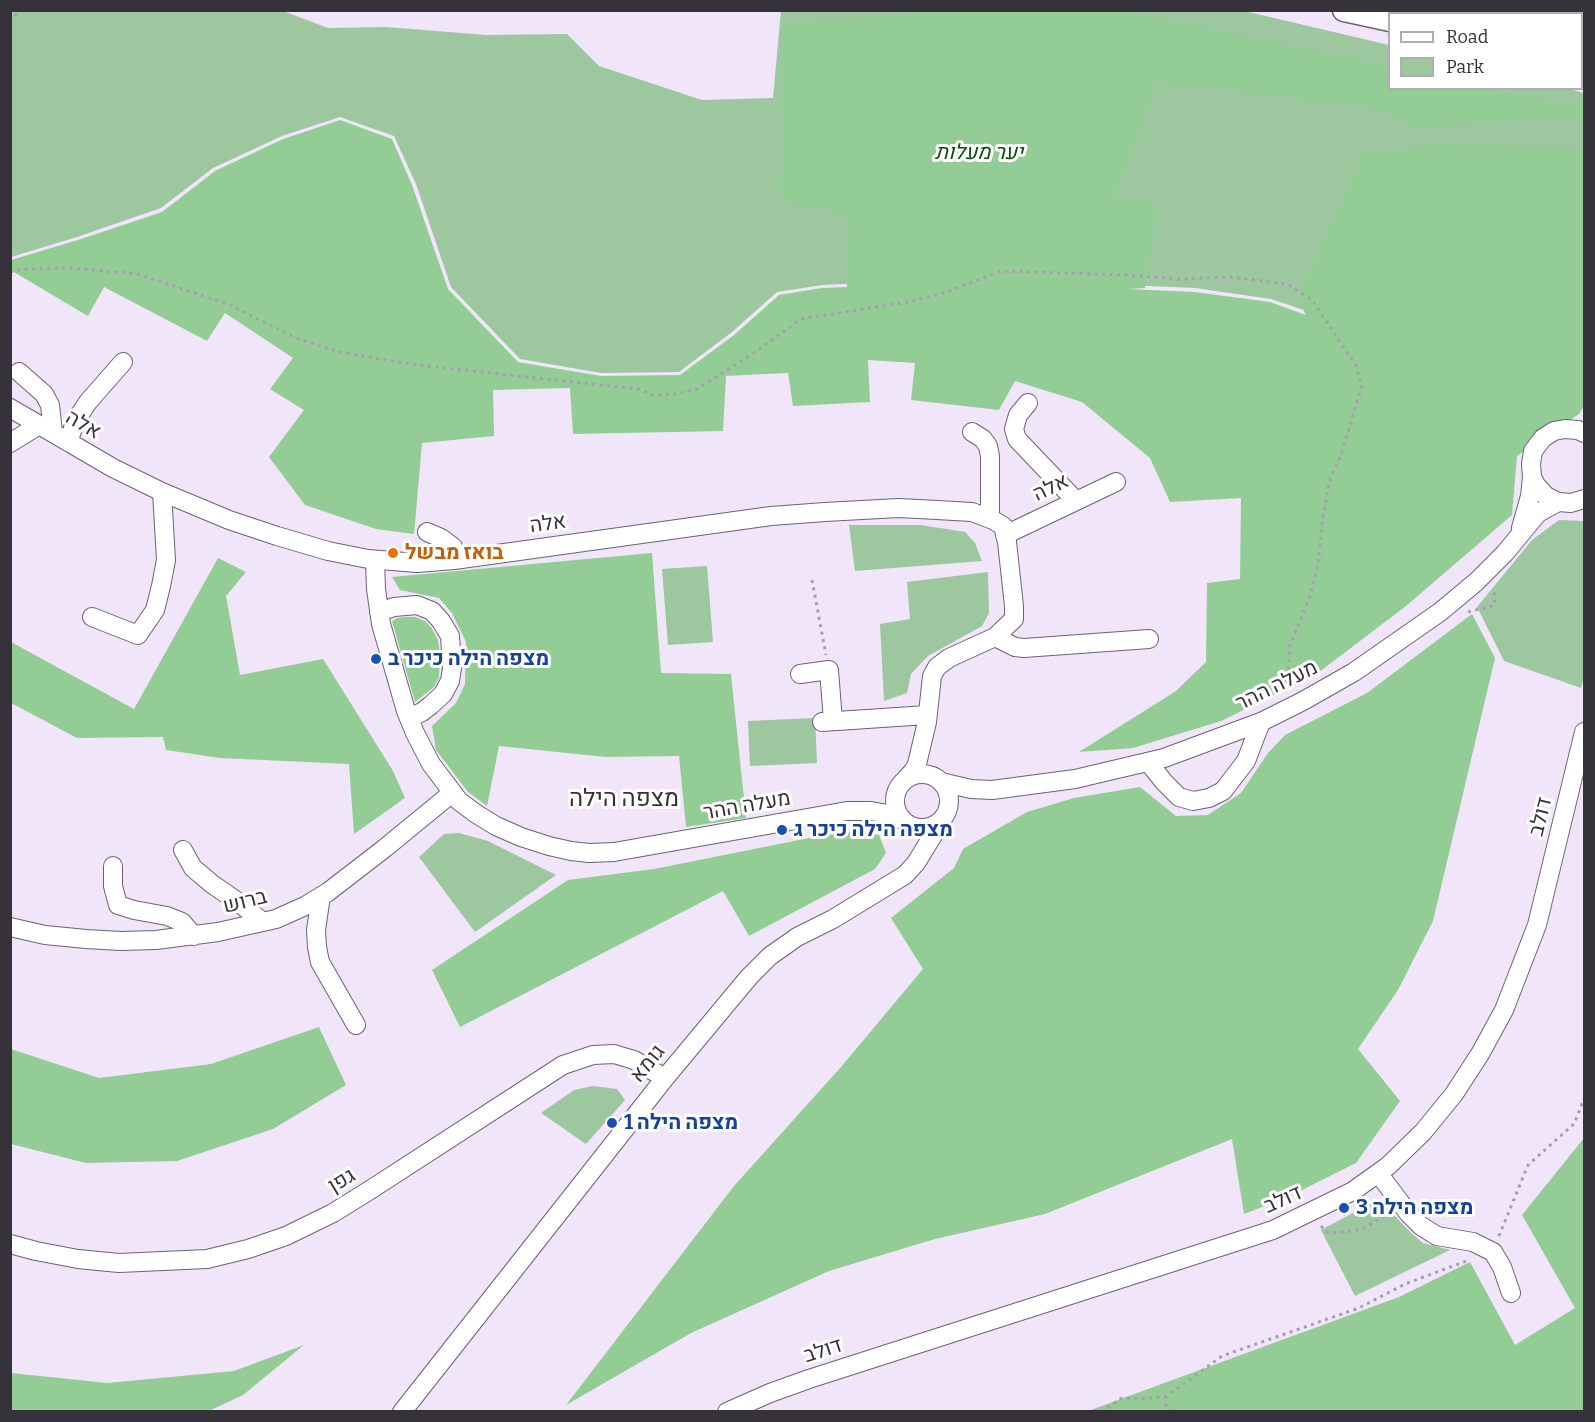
<!DOCTYPE html>
<html>
<head>
<meta charset="utf-8">
<style>
	body { margin:0 }
	#map { position:relative; width:1595px; height:1422px; overflow:hidden; background:#f0e5f9; font-family:Bitter,serif }
	canvas { display:block }
	.frame { position:absolute; inset:0; border:12px solid #36323a; pointer-events:none }
	.legend { position:absolute; left:1388px; top:12px; width:195px; height:78px; box-sizing:border-box; background:#fff; border:2px solid #afadb0; margin:0; padding:8px 10px; list-style:none; font-size:18px; color:#36323a }
	.legend li { display:flex; align-items:center; gap:12px; height:30px }
	.legend b { width:30px; border:2px solid #afadb0 }
</style>
</head>
<body>
<div id="map">
<canvas width="1595" height="1422"></canvas>
<div class="frame"></div>
<ul class="legend">
<li><b style="height:8px;background:#fff"></b>Road</li>
<li><b style="height:16px;background:#9dc79e"></b>Park</li>
</ul>
</div>
<script>
const ctx = document.querySelector('canvas').getContext('2d');
ctx.lineJoin = 'round';
function paint(path, color) {
  ctx.fillStyle = color;
  ctx.fill(path, 'evenodd');
}
function poly(rows) {
  const path = new Path2D();
  for (const r of rows) {
    if (r.length === 3) {
      path.moveTo(r[0] + r[2], r[1]);
      path.arc(r[0], r[1], r[2], 0, 2 * Math.PI);
      continue;
    }
    path.moveTo(r[0], r[1]);
    for (let i = 2; i < r.length; i += 2) path.lineTo(r[i], r[i + 1]);
  }
  return path;
}
function trace(path, color, width, dash) {
  ctx.strokeStyle = color;
  ctx.lineWidth = width;
  ctx.lineCap = dash ? 'butt' : 'round';
  ctx.setLineDash(dash || []);
  ctx.stroke(path);
}
function drawText(font, color, halo, rows, align = 'center') {
  ctx.font = font + ' Bitter,Heebo,serif';
  ctx.lineWidth = 6;
  ctx.setLineDash([]);
  ctx.textBaseline = 'middle';
  ctx.strokeStyle = halo;
  ctx.fillStyle = color;
  for (const [text, x, y, turn = 0] of rows) {
    ctx.save();
    ctx.translate(x, y);
    ctx.rotate((+turn || 0) * Math.PI / 180);
    ctx.textAlign = isNaN(turn) ? turn : align;
    if (halo) ctx.strokeText(text, 0, 0);
    ctx.fillText(text, 0, 0);
    ctx.restore();
  }
}
paint(poly([
	[280,10,328,28,386,27,486,35,567,34,599,66,702,100,773,98,781,11,1240,10,1389,45,1390,88,1565,88,1584,93,1584,319,1336,321,1271,299,1195,288,965,278,822,285,777,292,732,332,679,372,601,373,520,359,451,287,416,184,394,136,340,117,282,136,213,168,161,208,77,237,11,257,11,11],
	[1436,11,1584,11,1584,40,1582,39,1582,14,1451,14],
	[1559,520,1584,521,1584,677,1581,688,1504,661,1477,607,1532,540],
	[849,525,921,525,965,532,975,543,982,561,855,571],
	[707,566,713,642,668,645,662,569],
	[988,572,989,613,982,626,928,656,911,674,907,693,884,701,880,624,910,619,907,582],
	[815,718,817,763,750,766,748,721],
	[459,833,488,841,556,875,475,932,419,857,444,834],
	[593,1086,617,1089,625,1100,586,1144,541,1113,574,1090],
	[1379,1199,1410,1232,1423,1243,1450,1250,1355,1296,1321,1230]
]), '#9dc79e');
paint(poly([
	[973,11,1107,11,1156,18,1389,67,1390,88,1490,89,1584,109,1584,116,1455,124,1427,131,1414,127,1372,107,1157,81,1142,126,1118,187,1117,201,1158,206,1145,288,1129,289,1195,292,1270,302,1306,315,1297,299,1362,156,1438,144,1584,149,1584,406,1579,414,1517,456,1512,515,1406,606,1314,676,1221,721,1133,748,1079,752,1176,691,1206,662,1207,583,1240,579,1241,498,1170,502,1150,458,1082,402,1015,381,999,410,911,400,915,363,868,360,870,402,793,406,788,373,726,376,723,431,573,434,570,388,493,390,494,436,422,443,414,534,376,529,305,505,269,457,304,410,270,389,293,358,225,313,207,341,104,287,88,316,12,271,11,273,11,260,78,240,162,212,215,171,283,139,340,120,392,139,412,185,448,289,518,362,601,376,680,375,734,335,779,295,822,288,847,287,849,215,780,201,785,23],
	[652,553,661,673,731,674,746,818,686,827,679,756,606,757,499,746,487,806,468,792,436,750,432,726,456,703,465,684,466,642,452,613,439,598,400,590,392,577],
	[218,558,246,572,226,596,240,675,323,659,393,771,405,798,354,834,349,764,220,758,166,750,163,737,77,738,11,703,11,642,134,709],
	[1472,614,1495,658,1433,921,1398,990,1358,1049,1400,1101,1356,1163,1290,1196,1244,1214,1232,1139,1045,1214,935,1239,829,1271,691,1333,566,1405,734,1186,841,1067,923,969,891,918,954,868,963,849,1027,812,1074,798,1140,787,1176,816,1208,815,1241,793,1268,753,1285,735,1367,693],
	[405,617,415,617,425,621,431,627,438,640,440,653,439,678,434,687,415,702,392,621,397,618],
	[859,831,879,835,886,853,875,869,749,936,723,891,460,1027,432,970,568,880,654,869,819,836],
	[319,1027,346,1085,273,1129,177,1161,86,1163,11,1144,11,1049,99,1078,211,1064],
	[1584,1138,1584,1411,1088,1411,1399,1297,1470,1262,1515,1345,1575,1308,1522,1215],
	[304,1345,243,1395,209,1411,11,1411,11,1373,107,1383,234,1371]
]), '#93cd95');
const minor = poly([
	[19,372,44,394,50,405,53,433],
	[1028,403,1018,415,1014,429,1017,439,1076,501],
	[10,408,113,468,162,492,229,520,277,536,328,551,368,559,417,563,454,560,771,516,825,512,899,508,937,510,972,512,993,520,1003,526,1007,542,1014,606,1014,619,995,637,949,658,937,667,932,676,927,722,917,764,914,770,906,779],
	[972,432,983,439,988,446,990,456,990,518],
	[1584,433,1578,430,1565,429,1554,431,1543,438,1533,451,1531,464,1532,477,1536,485,1546,496,1558,502,1571,503,1584,499],
	[68,442,76,420,88,402,123,362],
	[10,443,39,425],
	[1521,528,1530,496,1532,477],
	[427,532,441,538,453,547,454,560],
	[1005,535,1116,482],
	[375,560,376,589,381,624,406,711,415,733,431,764,459,801,475,813,496,826,521,837,549,846,571,851,589,853,614,852,847,811,871,811,899,816],
	[379,612,394,607,417,605,432,611,441,621,450,636,452,668,450,681,443,694,431,705,422,712,409,718],
	[92,617,138,635,155,610,161,586,166,560,162,492],
	[995,637,1015,647,1024,648,1149,639],
	[800,674,829,670,833,721],
	[822,722,927,715],
	[1148,762,1164,782,1179,797,1193,801,1209,798,1223,791,1246,761,1261,722],
	[922,801,27],
	[941,782,971,789,992,790,1075,779,1164,758,1261,722,1303,701,1354,672,1440,612,1476,582,1505,553,1538,513,1558,502],
	[183,850,193,868,212,884,238,902,263,922],
	[113,866,113,886,118,905,134,910,167,916,182,922,194,936],
	[321,896,316,930,317,947,320,962,356,1025],
	[10,927,45,935,86,939,121,941,156,940,218,932,276,919,305,906,328,892,385,848,452,793],
	[1378,1173,1409,1214,1421,1226,1437,1236,1473,1242,1493,1252,1502,1267,1511,1293],
	[10,1244,36,1251,78,1259,119,1263,207,1259,248,1249,286,1236,333,1213,370,1190,563,1065,593,1055,614,1054,634,1060,665,1078],
	[402,1412,665,1078,749,977,770,956,797,937,833,919,905,875,916,863,943,819],
	[727,1412,770,1393,809,1379,1273,1230,1353,1191,1388,1166,1423,1132,1454,1094,1480,1054,1504,1010,1537,925,1584,732]
]);
const major = poly([
	[1344,10,1390,20],
	[1582,62,1584,63]
]);
trace(minor, '#6c6274', 20);
trace(major, '#6c6274', 25);
trace(poly([
	[10,22,20,10],
	[10,272,23,269,70,268,138,274,230,305,296,338,339,352,417,365,638,389,653,395,676,394,697,389,755,352,801,319,908,302,947,292,1001,271,1127,275,1178,279,1230,277,1287,284,1312,300,1356,366,1362,385,1342,452,1329,482,1322,524,1318,565,1310,596,1290,645,1288,674,1293,688],
	[812,580,826,655],
	[1468,612,1495,605,1494,589],
	[1321,1226,1328,1233,1345,1232,1362,1229,1388,1214],
	[1499,1236,1528,1165,1574,1124,1584,1099],
	[1166,1396,1166,1406,1172,1412],
	[1101,1412,1122,1398,1142,1399,1166,1396,1188,1381,1222,1356,1359,1308,1405,1284,1469,1260]
]), '#a69ead', 3, [3, 4.5]);
trace(minor, '#fff', 18);
trace(major, '#fff', 22);
for (const [x, y, r, color] of [
	[393,553,6,"#e8710a"],
	[376,659,6,"#1a4fb4"],
	[782,830,6,"#1a4fb4"],
	[612,1123,6,"#1a4fb4"],
	[1344,1208,6,"#1a4fb4"]
]) {
  const dot = new Path2D();
  dot.arc(x, y, r, 0, 2 * Math.PI);
  ctx.fillStyle = color;
  ctx.fill(dot);
  trace(dot, '#fff', 2);
}
drawText('italic 21px', '#0d4b16', '#fff', [
	["יער מעלות",979,153]
]);
drawText('21px', '#36323a', '#fff', [
	["אלה",83,425,30],
	["אלה",1051,488,-26],
	["אלה",548,524,-8],
	["מעלה ההר",1277,686,-26],
	["מעלה ההר",747,806,-10],
	["דולב",1541,817,-76],
	["ברוש",245,902,-14],
	["גומא",648,1064,-51],
	["גפן",342,1181,-31],
	["דולב",1283,1200,-24],
	["דולב",823,1351,-18]
]);
drawText('bold 21px', '#c56008', '#fff', [
	["בואז מבשל",405,553]
], 'left');
drawText('bold 21px', '#164399', '#fff', [
	["מצפה הילה כיכר ב",388,659],
	["מצפה הילה כיכר ג",794,830],
	["מצפה הילה 1",624,1123],
	["מצפה הילה 3",1356,1208]
], 'left');
drawText('24px', '#36323a', '#fff', [
	["מצפה הילה",624,799]
]);
</script>
</body>
</html>
